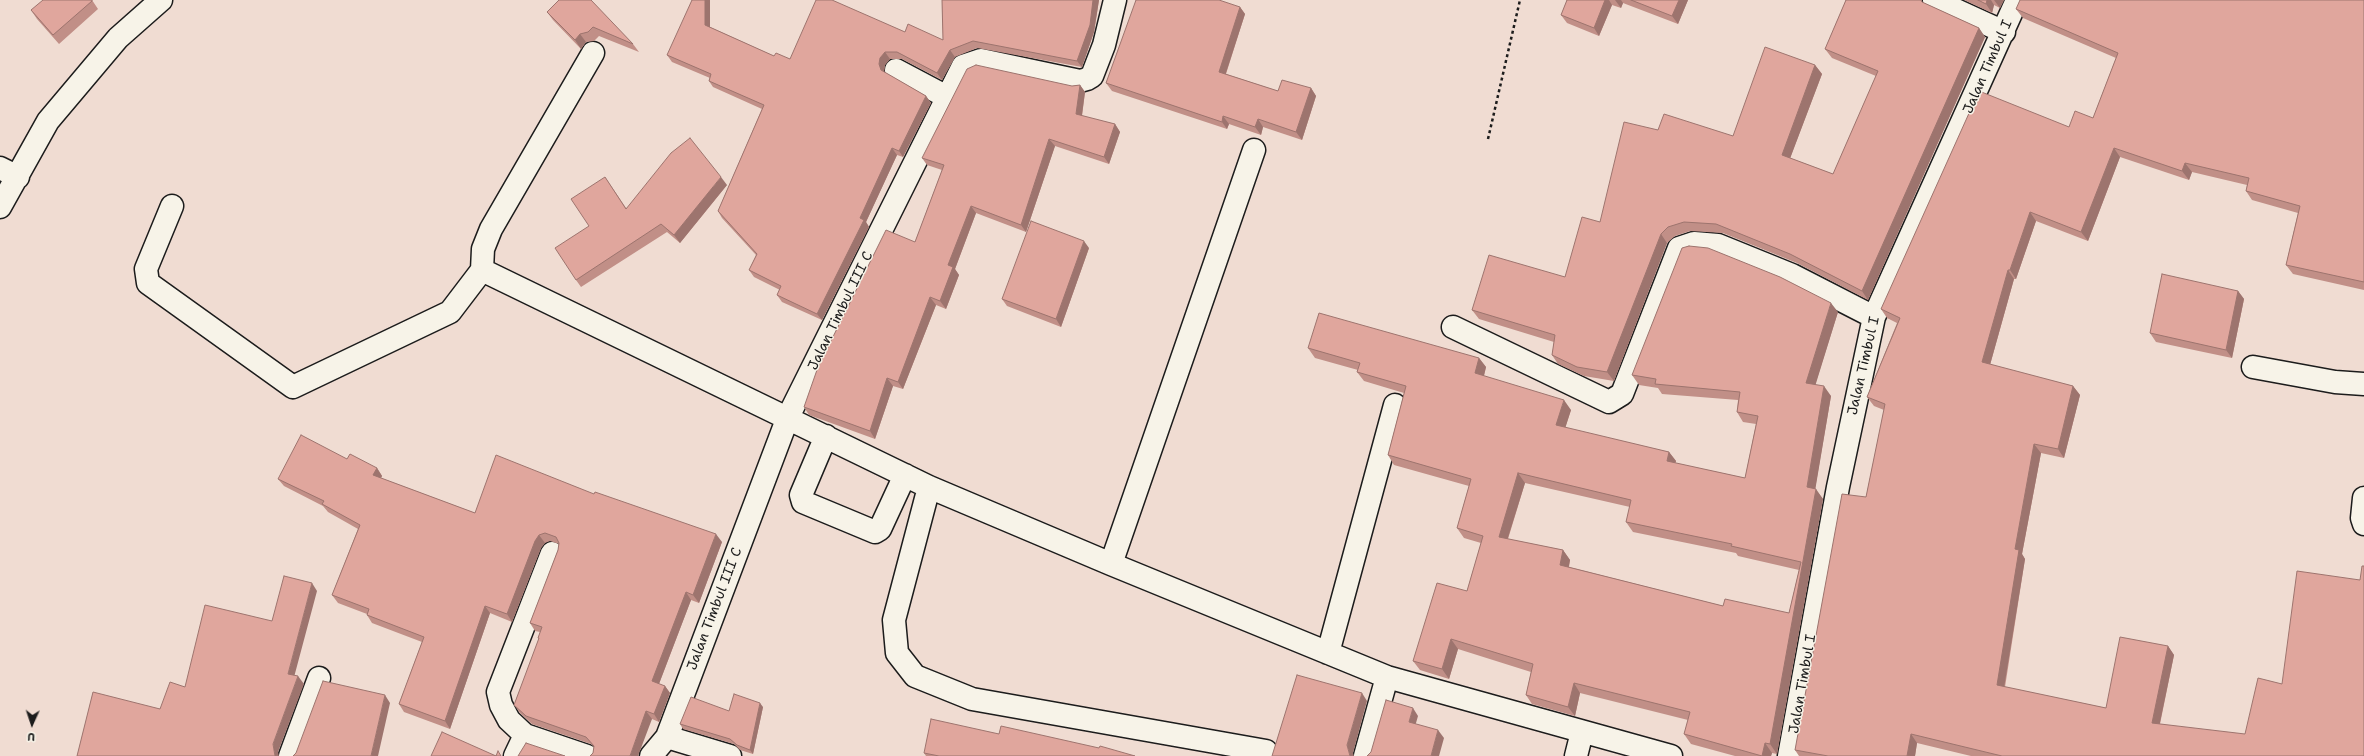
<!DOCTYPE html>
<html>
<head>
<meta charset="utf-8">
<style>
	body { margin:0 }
	#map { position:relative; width:2364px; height:756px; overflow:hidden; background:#f0dcd2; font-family:"Shantell Sans",sans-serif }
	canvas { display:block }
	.north { position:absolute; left:12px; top:704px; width:40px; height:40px; -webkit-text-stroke:3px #f7f3e8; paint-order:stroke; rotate:183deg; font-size:11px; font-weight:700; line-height:16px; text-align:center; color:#1c1c1c }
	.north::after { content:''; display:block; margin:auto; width:14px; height:18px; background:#1c1c1c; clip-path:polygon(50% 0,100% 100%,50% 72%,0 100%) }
</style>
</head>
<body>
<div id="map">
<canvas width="2364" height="756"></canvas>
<div class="north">U</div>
</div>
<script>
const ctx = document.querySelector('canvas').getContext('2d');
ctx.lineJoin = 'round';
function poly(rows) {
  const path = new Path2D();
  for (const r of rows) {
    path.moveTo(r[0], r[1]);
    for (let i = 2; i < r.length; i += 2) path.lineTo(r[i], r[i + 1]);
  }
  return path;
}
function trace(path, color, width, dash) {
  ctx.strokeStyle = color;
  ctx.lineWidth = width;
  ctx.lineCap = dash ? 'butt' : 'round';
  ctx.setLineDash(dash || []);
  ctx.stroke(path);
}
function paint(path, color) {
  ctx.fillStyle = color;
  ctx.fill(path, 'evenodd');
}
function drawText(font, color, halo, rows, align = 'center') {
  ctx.font = font + ' "Shantell Sans",sans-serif';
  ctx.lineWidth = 3;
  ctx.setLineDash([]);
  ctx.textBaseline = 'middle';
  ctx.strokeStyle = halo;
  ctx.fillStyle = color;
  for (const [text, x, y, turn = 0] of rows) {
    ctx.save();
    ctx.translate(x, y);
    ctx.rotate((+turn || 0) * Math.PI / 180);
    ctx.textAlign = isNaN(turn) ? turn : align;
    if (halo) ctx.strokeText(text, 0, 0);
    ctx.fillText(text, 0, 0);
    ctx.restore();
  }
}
const minor = poly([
	[1934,0,2004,32],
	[896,70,947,97],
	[0,168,18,177],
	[172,206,146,269,148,283,293,387,450,312,482,270,483,249,491,229,593,53],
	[0,207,48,121,118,38,161,0],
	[482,270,929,487,1111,564,1387,677,1671,756],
	[1453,327,1609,402,1622,394,1679,248,1694,243,1718,245,1792,275,1874,317],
	[2253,367,2335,382,2364,384],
	[826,436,801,495,803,502,875,532,880,529,905,475],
	[929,487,894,620,897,653,915,676,972,699,1266,751],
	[2364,498,2362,518,2364,524],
	[1111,564,1254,150],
	[1328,653,1395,405],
	[525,735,509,720,501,705,498,692,552,553],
	[667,737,730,756],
	[290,756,319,678],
	[515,756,525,735,587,756],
	[651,756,667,737,788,417,963,66,981,60,1080,81,1087,79,1092,76,1104,45,1115,0],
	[1365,756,1387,677],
	[1576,756,1582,732],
	[1789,756,1838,487,1874,317,2017,0]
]);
trace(minor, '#1c1c1c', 25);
trace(poly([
	[1488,139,1520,0]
]), '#1c1c1c', 2.5, [3, 3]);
trace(minor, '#f7f3e8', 22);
paint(poly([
	[92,0,98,9,59,44,37,19,31,10],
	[559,0,633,44,639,52,599,36,594,41,586,42,581,49,553,20,547,12],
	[710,0,710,27,774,56,790,59,905,32,943,40,942,0,1099,0,1094,32,1082,67,977,48,955,57,942,80,902,59,890,59,885,65,884,72,926,96,931,103,903,157,897,155,866,222,869,227,822,320,782,302,777,295,780,290,754,277,749,270,756,255,722,218,718,211,762,109,713,87,709,81,710,78,672,62,667,55],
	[1567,0,1688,0,1678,24,1623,3,1621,8,1612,5,1599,36,1567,23,1561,15],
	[1846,0,1922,0,1922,2,1979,28,1985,37,1868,300,1797,263,1723,233,1690,231,1675,236,1667,243,1614,381,1584,376,1558,364,1552,355,1554,342,1479,319,1472,310,1565,277,1658,130,1733,136,1815,65,1822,74,1790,158,1833,174,1876,76,1832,58,1825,49],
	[1964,0,2004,0,2000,8,1994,5,1992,13],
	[2364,0,2364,290,2293,274,2286,265,2298,213,2252,200,2246,191,2247,185,2192,172,2189,180,2120,157,2088,241,2036,221,2016,279,2014,279,1990,365,2073,386,2080,395,2064,458,2041,453,2022,554,2025,559,2005,687,2106,708,2168,646,2174,655,2160,724,2364,756,1971,756,1917,743,1915,756,1799,756,1795,750,1866,497,1884,410,1874,406,1867,397,1897,323,1887,318,1881,309,2069,127,2093,118,2116,58,2023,18,2016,9],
	[1240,7,1245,14,1226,74,1278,91,1311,88,1316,96,1302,140,1263,127,1261,135,1229,124,1227,129,1112,91,1106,83],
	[1080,85,1085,92,1082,116,1115,124,1120,132,1109,164,1055,146,1026,232,976,213,955,269,959,275,946,309,936,305,903,389,893,386,875,439,809,415,804,407,915,242,942,170,927,165,922,158,1072,86],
	[605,177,626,208,727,185,680,243,667,232,581,287,576,280,589,226],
	[1089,248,1061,327,1007,306,1002,299],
	[2238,291,2244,299,2232,358,2156,342,2150,333],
	[1838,312,1815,385,1831,396,1815,489,1823,499,1777,754,1772,753,1771,756,1735,756,1691,744,1684,734,1688,720,1580,693,1575,716,1532,704,1526,695,1531,672,1458,649,1449,679,1420,670,1413,661,1467,591,1481,543,1464,538,1457,528,1469,486,1394,465,1388,455,1404,393,1364,381,1357,372,1358,370,1315,358,1308,348,1479,358,1486,367,1484,376,1571,410,1565,428,1669,452,1676,461,1675,463,1745,478,1756,424,1743,422,1737,412,1738,400,1662,394,1658,388,1639,385,1632,375],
	[1525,483,1630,507,1626,522,1633,532,1736,553,1738,556,1799,570,1789,613,1723,606,1569,567,1570,560,1563,550,1508,539],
	[347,459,377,468,382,476,381,478,475,513,594,494,722,542,699,603,691,600,659,684,665,686,670,693,659,722,652,719,593,753,594,747,591,744,532,724,520,713,514,705,539,639,538,638,540,632,535,631,530,623,558,550,559,544,550,541,545,543,541,548,512,622,490,613,450,729,404,712,399,704,422,642,372,623,367,615,367,614,338,603,332,595,358,529,328,512,323,506,284,486,278,479],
	[763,707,753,754,740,750,734,744,683,729,680,724,729,711],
	[999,734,1135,756,926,756,924,753]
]), '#c18f87');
paint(poly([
	[705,0,710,0,710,32,705,25],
	[1093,0,1099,0,1094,32,1082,67,1077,61],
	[1605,0,1609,0,1612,5,1599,36,1594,28],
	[1615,0,1621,0,1623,3,1621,8],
	[1679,0,1688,0,1678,24,1672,16],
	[1987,0,1991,0,1994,5,1992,13,1986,4],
	[1994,0,2004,0,2000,8],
	[1240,7,1245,14,1224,79,1219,72],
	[1979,28,1985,37,1868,300,1862,291],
	[580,34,586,42,581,49,575,40],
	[950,50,955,57,942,80,937,73],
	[885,52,890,59,885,65,884,71,886,77,881,70,879,64,880,58],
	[1815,65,1822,74,1788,164,1782,155],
	[1080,85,1085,92,1081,122,1076,114],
	[1311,88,1316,96,1302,140,1296,132],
	[926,96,931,103,903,157,899,151],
	[1223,116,1229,124,1227,129,1222,122],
	[1258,119,1263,127,1261,135,1255,127],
	[1115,124,1120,132,1109,164,1104,157],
	[1049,139,1055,146,1026,232,1021,225],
	[892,148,897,155,866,222,869,227,822,320,817,314,860,218],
	[2114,148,2120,157,2088,241,2081,232],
	[2185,163,2192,172,2189,180,2182,171],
	[721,177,727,185,680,243,674,235],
	[971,206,976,213,955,269,959,275,946,309,940,301,948,265],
	[2030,212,2036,221,2016,279,2010,270],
	[1661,234,1667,243,1614,381,1607,372],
	[1084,241,1089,248,1061,327,1056,319],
	[2008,270,2014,279,1988,372,1982,362],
	[2238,291,2244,299,2232,358,2226,350],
	[930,297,936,305,903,389,898,382],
	[1831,303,1838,312,1813,393,1806,383],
	[1479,358,1486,367,1482,383,1475,373],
	[887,378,893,386,875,439,870,431],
	[1824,386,1831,396,1814,497,1807,487],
	[2073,386,2080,395,2064,458,2058,449],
	[1564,400,1571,410,1563,435,1556,425],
	[2034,444,2041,453,2022,554,2025,559,2003,694,1997,685,2015,549],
	[1669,452,1676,461,1673,470,1667,461],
	[377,468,382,476,378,483,373,475],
	[1518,473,1525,483,1505,547,1499,537],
	[1816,489,1823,499,1777,754,1770,744],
	[716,534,722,542,699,603,693,595],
	[539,535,545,543,541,548,512,622,507,614,535,541],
	[1563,550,1570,560,1567,575,1560,565],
	[312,583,317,591,293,681,288,674],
	[686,592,691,600,657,689,652,681],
	[485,606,490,613,450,729,445,721],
	[1451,639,1458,649,1449,679,1442,669],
	[2168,646,2174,655,2158,732,2152,723],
	[298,676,304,684,278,752,279,756,275,756,273,744],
	[1574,683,1580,693,1575,716,1568,707],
	[665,686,670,693,659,722,654,714],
	[1362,693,1367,701,1353,753,1354,756,1350,756,1347,745],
	[385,695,390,703,378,756,371,756],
	[760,703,763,707,753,754,750,750],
	[1413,708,1418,716,1414,730,1409,722],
	[646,711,652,719,638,756,630,756],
	[1438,730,1444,738,1439,756,1431,756],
	[1911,734,1917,743,1915,756,1907,756],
	[1765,743,1772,753,1771,756,1762,756]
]), '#9d746e');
const building = poly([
	[43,0,92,0,92,1,53,35,31,10,43,0],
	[559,0,591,0,633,44,593,27,588,32,580,34,575,40,547,12,559,0],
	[692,0,705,0,705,25,774,56,776,53,790,59,816,0,832,0,905,32,908,24,943,40,942,0,1093,0,1090,25,1077,61,973,41,950,50,937,73,897,52,885,52,880,58,879,64,881,70,926,96,899,151,892,148,860,218,864,220,817,314,777,295,781,286,749,270,757,254,718,211,764,105,709,81,711,74,667,55,692,0],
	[1136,0,1219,0,1240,7,1219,72,1278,91,1282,80,1311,88,1296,132,1258,119,1255,127,1223,116,1222,122,1106,83,1136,0],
	[1567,0,1605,0,1594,28,1561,15,1567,0],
	[1631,0,1679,0,1672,16,1631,0],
	[1846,0,1921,0,1922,2,1979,28,1862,291,1790,254,1716,224,1684,222,1668,227,1661,234,1607,372,1577,367,1552,355,1555,335,1472,310,1489,255,1565,277,1582,217,1600,222,1624,122,1658,130,1664,114,1733,136,1765,47,1815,65,1782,155,1833,174,1878,71,1825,49,1846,0],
	[1978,0,1987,0,1986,4,1978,0],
	[2020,0,2364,0,2364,282,2286,265,2300,206,2246,191,2249,178,2185,163,2182,171,2114,148,2081,232,2030,212,2010,270,2008,270,1982,362,2073,386,2058,449,2034,444,2015,549,2019,550,1997,685,2106,708,2120,637,2168,646,2152,723,2245,734,2258,678,2282,684,2297,571,2360,580,2362,566,2364,566,2364,756,2002,756,1911,734,1907,756,1828,756,1795,750,1842,494,1866,497,1885,404,1867,397,1900,318,1881,309,1979,91,2069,127,2075,111,2093,118,2118,53,2016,9,2020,0],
	[976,65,1072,86,1080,85,1076,114,1115,124,1104,157,1049,139,1021,225,971,206,948,265,953,267,940,301,930,297,898,382,887,378,870,431,804,407,818,367,886,230,915,242,944,165,922,158,967,69,976,65],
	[690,138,721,177,674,235,661,224,576,280,555,248,589,226,571,199,605,177,626,209,671,153,690,138],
	[1031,221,1084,241,1056,319,1002,299,1031,221],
	[1689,246,1708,248,1780,277,1831,303,1806,383,1824,386,1807,487,1816,489,1770,744,1765,743,1762,756,1684,734,1690,712,1574,683,1568,707,1526,695,1533,664,1451,639,1442,669,1413,661,1437,583,1467,591,1483,536,1457,528,1471,479,1388,455,1406,386,1357,372,1360,363,1308,348,1319,313,1479,358,1475,373,1564,400,1556,425,1669,452,1667,461,1745,478,1758,416,1737,412,1740,392,1655,384,1656,379,1632,375,1682,248,1689,246],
	[1518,473,1631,500,1626,522,1732,544,1731,546,1801,562,1789,613,1725,599,1723,606,1560,565,1563,550,1499,537,1518,473],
	[2162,274,2238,291,2226,350,2150,333,2162,274],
	[301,435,347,459,350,454,377,468,373,475,475,513,496,455,594,494,595,492,716,534,693,595,686,592,652,681,665,686,654,714,646,711,630,756,590,756,593,753,594,746,586,737,526,716,514,705,539,638,538,638,542,627,530,623,558,550,559,543,556,537,545,533,539,535,535,541,507,614,485,606,445,721,399,704,424,637,367,615,369,609,332,595,360,525,322,504,324,501,278,479,301,435],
	[284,576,312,583,288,674,298,676,273,744,275,756,77,756,93,692,160,709,170,682,185,687,205,605,272,621,284,576],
	[1297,675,1362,693,1347,745,1350,756,1272,756,1297,675],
	[323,681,385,695,371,756,293,756,296,753,323,681],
	[734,694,760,703,750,750,737,745,730,739,680,724,691,697,729,711,734,694],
	[1386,700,1413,708,1409,722,1438,730,1431,756,1367,756,1371,752,1386,700],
	[931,719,999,734,1001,726,1099,748,1100,746,1135,756,939,756,924,753,931,719],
	[442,732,496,756,431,756,442,732],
	[526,743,565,756,518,756,526,743],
	[498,751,501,756,496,756,498,751]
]);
paint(building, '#e0a69d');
trace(building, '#9d746e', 1);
drawText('14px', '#1c1c1c', '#f7f3e8', [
	["Jalan Timbul I",1988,67,-66],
	["Jalan Timbul III C",841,311,-64],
	["Jalan Timbul I",1864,366,-77],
	["Jalan Timbul III C",715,609,-69],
	["Jalan Timbul I",1803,684,-80]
]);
</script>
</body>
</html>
